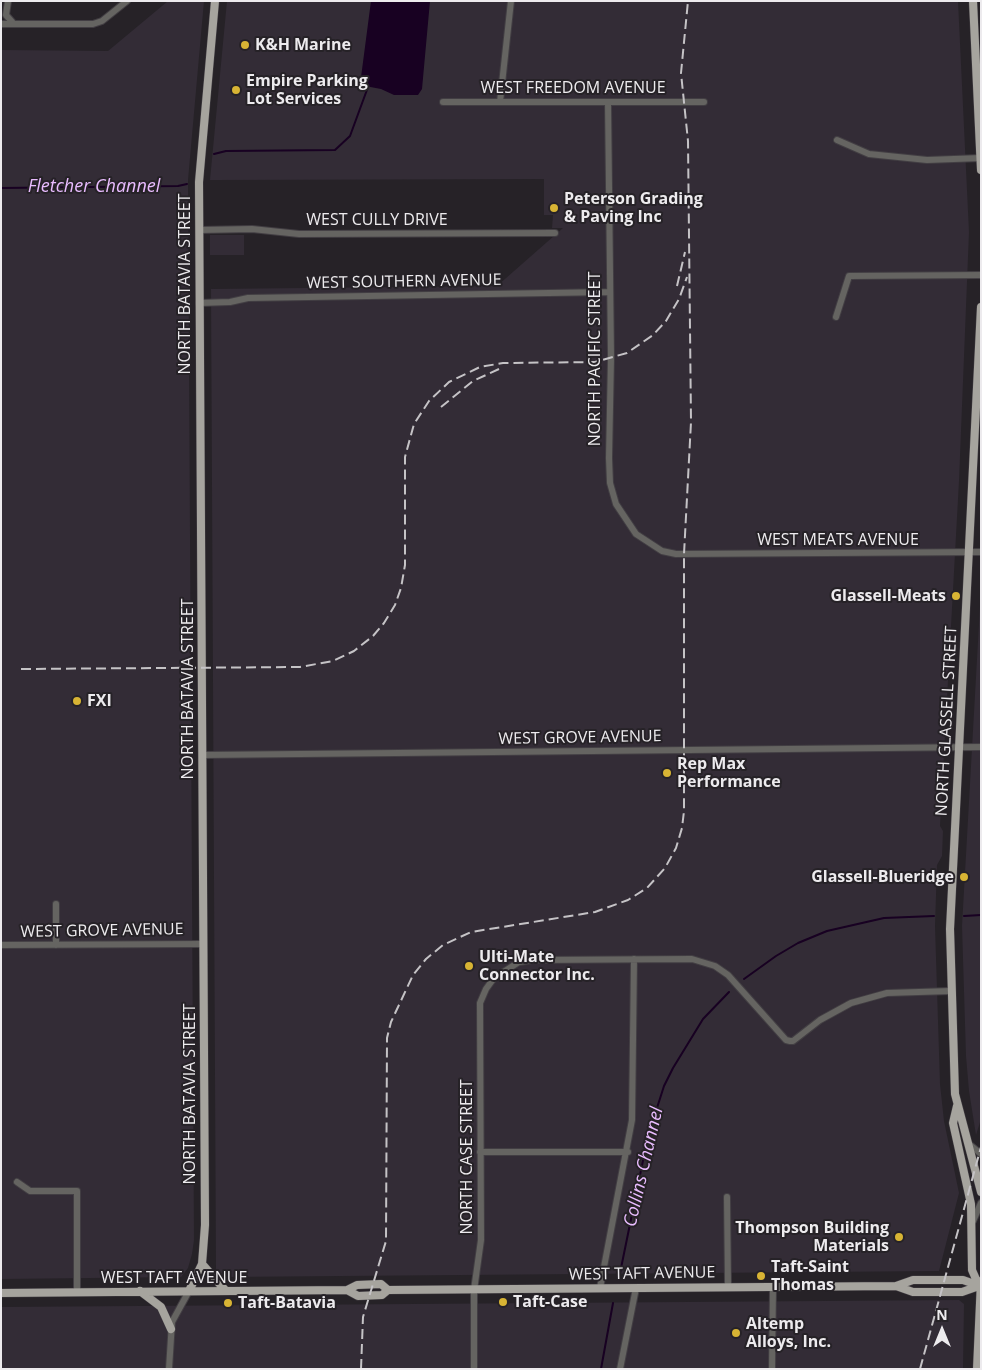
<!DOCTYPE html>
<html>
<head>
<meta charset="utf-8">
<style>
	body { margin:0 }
	#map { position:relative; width:982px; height:1370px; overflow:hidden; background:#262227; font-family:"Open Sans",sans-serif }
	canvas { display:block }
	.frame { position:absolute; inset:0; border:2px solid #edebee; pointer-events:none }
	.north { position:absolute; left:917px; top:1305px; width:50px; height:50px; -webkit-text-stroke:4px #262227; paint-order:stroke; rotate:0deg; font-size:14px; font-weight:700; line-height:20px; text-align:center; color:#edebee }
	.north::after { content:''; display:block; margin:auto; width:18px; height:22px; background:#edebee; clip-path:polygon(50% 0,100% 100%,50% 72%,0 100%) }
</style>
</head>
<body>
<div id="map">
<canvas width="982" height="1370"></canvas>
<div class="frame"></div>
<div class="north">N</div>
</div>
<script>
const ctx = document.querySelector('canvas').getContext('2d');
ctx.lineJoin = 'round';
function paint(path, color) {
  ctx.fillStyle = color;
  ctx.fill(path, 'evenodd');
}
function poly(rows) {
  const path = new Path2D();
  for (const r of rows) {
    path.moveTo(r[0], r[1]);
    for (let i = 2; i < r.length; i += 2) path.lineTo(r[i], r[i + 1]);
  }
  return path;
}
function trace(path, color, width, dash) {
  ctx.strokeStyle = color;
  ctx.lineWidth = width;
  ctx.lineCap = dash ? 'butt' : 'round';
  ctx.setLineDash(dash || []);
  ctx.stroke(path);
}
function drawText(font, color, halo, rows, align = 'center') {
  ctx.font = font + ' "Open Sans",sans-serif';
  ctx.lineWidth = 4;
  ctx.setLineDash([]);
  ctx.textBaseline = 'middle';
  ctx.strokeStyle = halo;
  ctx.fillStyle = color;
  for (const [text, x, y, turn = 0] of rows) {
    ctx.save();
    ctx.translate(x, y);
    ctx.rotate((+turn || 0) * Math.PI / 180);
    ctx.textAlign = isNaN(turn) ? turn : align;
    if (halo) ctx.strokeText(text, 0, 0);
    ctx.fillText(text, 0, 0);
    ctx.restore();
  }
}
paint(poly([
	[168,1,204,1,188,180,194,1240,192,1254,188,1268,181,1277,1,1279,1,50,108,51],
	[227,1,958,1,969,232,959,481,940,826,943,831,942,856,937,865,935,926,940,1084,944,1121,959,1193,939,1271,223,1277,216,1272,211,289,497,286,563,228,552,228,553,215,544,215,544,179,210,180],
	[210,235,244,235,244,255,210,255],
	[981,588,981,1119,976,1135,969,1091,966,1056,962,926],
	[959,1300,964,1304,963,1369,1,1369,1,1307]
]), '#332c36');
paint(poly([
	[371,1,430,1,422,89,418,95,394,95,381,89,360,85]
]), '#180122');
trace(poly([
	[214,154,226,151,335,150,350,136,368,87],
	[1,188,178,186,187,184],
	[964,916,981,915],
	[744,979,776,956,798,943,827,931,884,918,934,916],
	[620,1273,648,1136,664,1086,673,1068,703,1019,729,992],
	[601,1369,613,1303]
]), '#180122', 2);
const minor = poly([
	[8,1,6,15,13,23],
	[1,24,93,24,102,21,127,1],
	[443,102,704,102],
	[500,102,511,1],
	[608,102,611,358,609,458,610,483,616,504,636,534,662,551,676,554,981,552],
	[837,140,869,154,927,160,981,158],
	[199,230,252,229,299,234,555,233],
	[199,303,230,302,248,298,609,292],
	[836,317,849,276,981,275],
	[202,755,981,747],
	[56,904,56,945],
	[1,945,203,944],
	[969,1144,981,1154],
	[480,1152,628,1152],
	[17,1182,30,1191,77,1191,77,1292],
	[727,1197,728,1287],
	[973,1221,981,1203],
	[600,1288,632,1120,634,959],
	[169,1369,172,1322,189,1291],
	[474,1369,474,1290,481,1240,480,1003,486,989,494,978,519,962,532,960,692,959,715,966,728,975,786,1040,790,1041,793,1041,820,1020,851,1003,887,993,951,991],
	[620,1369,636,1288],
	[772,1369,773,1287]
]);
const major = poly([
	[973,1,981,170],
	[981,307,950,929,955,1094,981,1192],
	[957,1106,953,1123,971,1204,972,1270,979,1286],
	[202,1264,226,1291],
	[896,1286,913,1280,963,1280,980,1286],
	[347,1290,357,1285,381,1284,388,1290],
	[140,1291,161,1307,171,1329],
	[189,1291,202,1264,205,1225,199,182,215,1],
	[1,1293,347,1290,358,1296,382,1295,388,1290,896,1286,913,1292,962,1292,979,1286],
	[977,1369,981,1281]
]);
trace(minor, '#423e43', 8);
trace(major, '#423e43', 9);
trace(minor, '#656461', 6);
trace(major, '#a6a49e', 8);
trace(poly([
	[677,286,685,252],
	[441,407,473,381,499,369],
	[21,669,300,667,333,661,354,651,373,636,384,623,395,605,401,588,405,565,405,457,414,424,429,401,449,382,480,367,503,363,595,362,627,353,653,335,666,321,679,299,687,277],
	[361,1369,363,1317,386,1241,387,1038,391,1022,413,975,426,959,443,945,471,932,595,912,628,900,647,888,665,868,676,848,682,828,684,811,684,554,691,422,688,141,681,73,688,1],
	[920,1369,981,1147]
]), '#c5c3c6', 2, [10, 5]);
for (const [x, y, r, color] of [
	[245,45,5,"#d8b434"],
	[236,90,5,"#d8b434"],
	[554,208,5,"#d8b434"],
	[956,596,5,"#d8b434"],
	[77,701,5,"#d8b434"],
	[667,773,5,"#d8b434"],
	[964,877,5,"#d8b434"],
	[469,966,5,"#d8b434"],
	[899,1237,5,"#d8b434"],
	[761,1276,5,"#d8b434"],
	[503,1302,5,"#d8b434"],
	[228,1303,5,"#d8b434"],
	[736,1333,5,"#d8b434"]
]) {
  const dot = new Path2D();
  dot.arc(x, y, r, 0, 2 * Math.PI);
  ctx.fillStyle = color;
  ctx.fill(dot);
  trace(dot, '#262227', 2);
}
drawText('bold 16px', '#edebee', '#262227', [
	["K&H Marine",255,45],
	["Empire Parking",246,81],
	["Lot Services",246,99],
	["Peterson Grading",564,199],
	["& Paving Inc",564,217],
	["Glassell-Meats",946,596,"right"],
	["FXI",87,701],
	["Rep Max",677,764],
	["Performance",677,782],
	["Glassell-Blueridge",954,877,"right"],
	["Ulti-Mate",479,957],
	["Connector Inc.",479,975],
	["Thompson Building",889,1228,"right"],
	["Materials",889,1246,"right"],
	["Taft-Saint",771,1267],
	["Thomas",771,1285],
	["Taft-Case",513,1302],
	["Taft-Batavia",238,1303],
	["Altemp",746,1324],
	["Alloys, Inc.",746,1342]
], 'left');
drawText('16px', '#edebee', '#262227', [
	["WEST FREEDOM AVENUE",573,88],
	["WEST CULLY DRIVE",377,220],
	["WEST SOUTHERN AVENUE",404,282,-1],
	["NORTH BATAVIA STREET",185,284,-90],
	["NORTH PACIFIC STREET",595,359,-90],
	["WEST MEATS AVENUE",838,540],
	["NORTH BATAVIA STREET",188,689,-90],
	["NORTH GLASSELL STREET",947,721,-87],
	["WEST GROVE AVENUE",580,738,-1],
	["WEST GROVE AVENUE",102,931,-1],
	["NORTH BATAVIA STREET",190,1094,-90],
	["NORTH CASE STREET",467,1157,-90],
	["WEST TAFT AVENUE",642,1274,-1],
	["WEST TAFT AVENUE",174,1278]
]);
drawText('italic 18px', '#e9bcff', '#262227', [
	["Fletcher Channel",94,187],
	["Collins Channel",644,1167,-77]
]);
</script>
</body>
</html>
